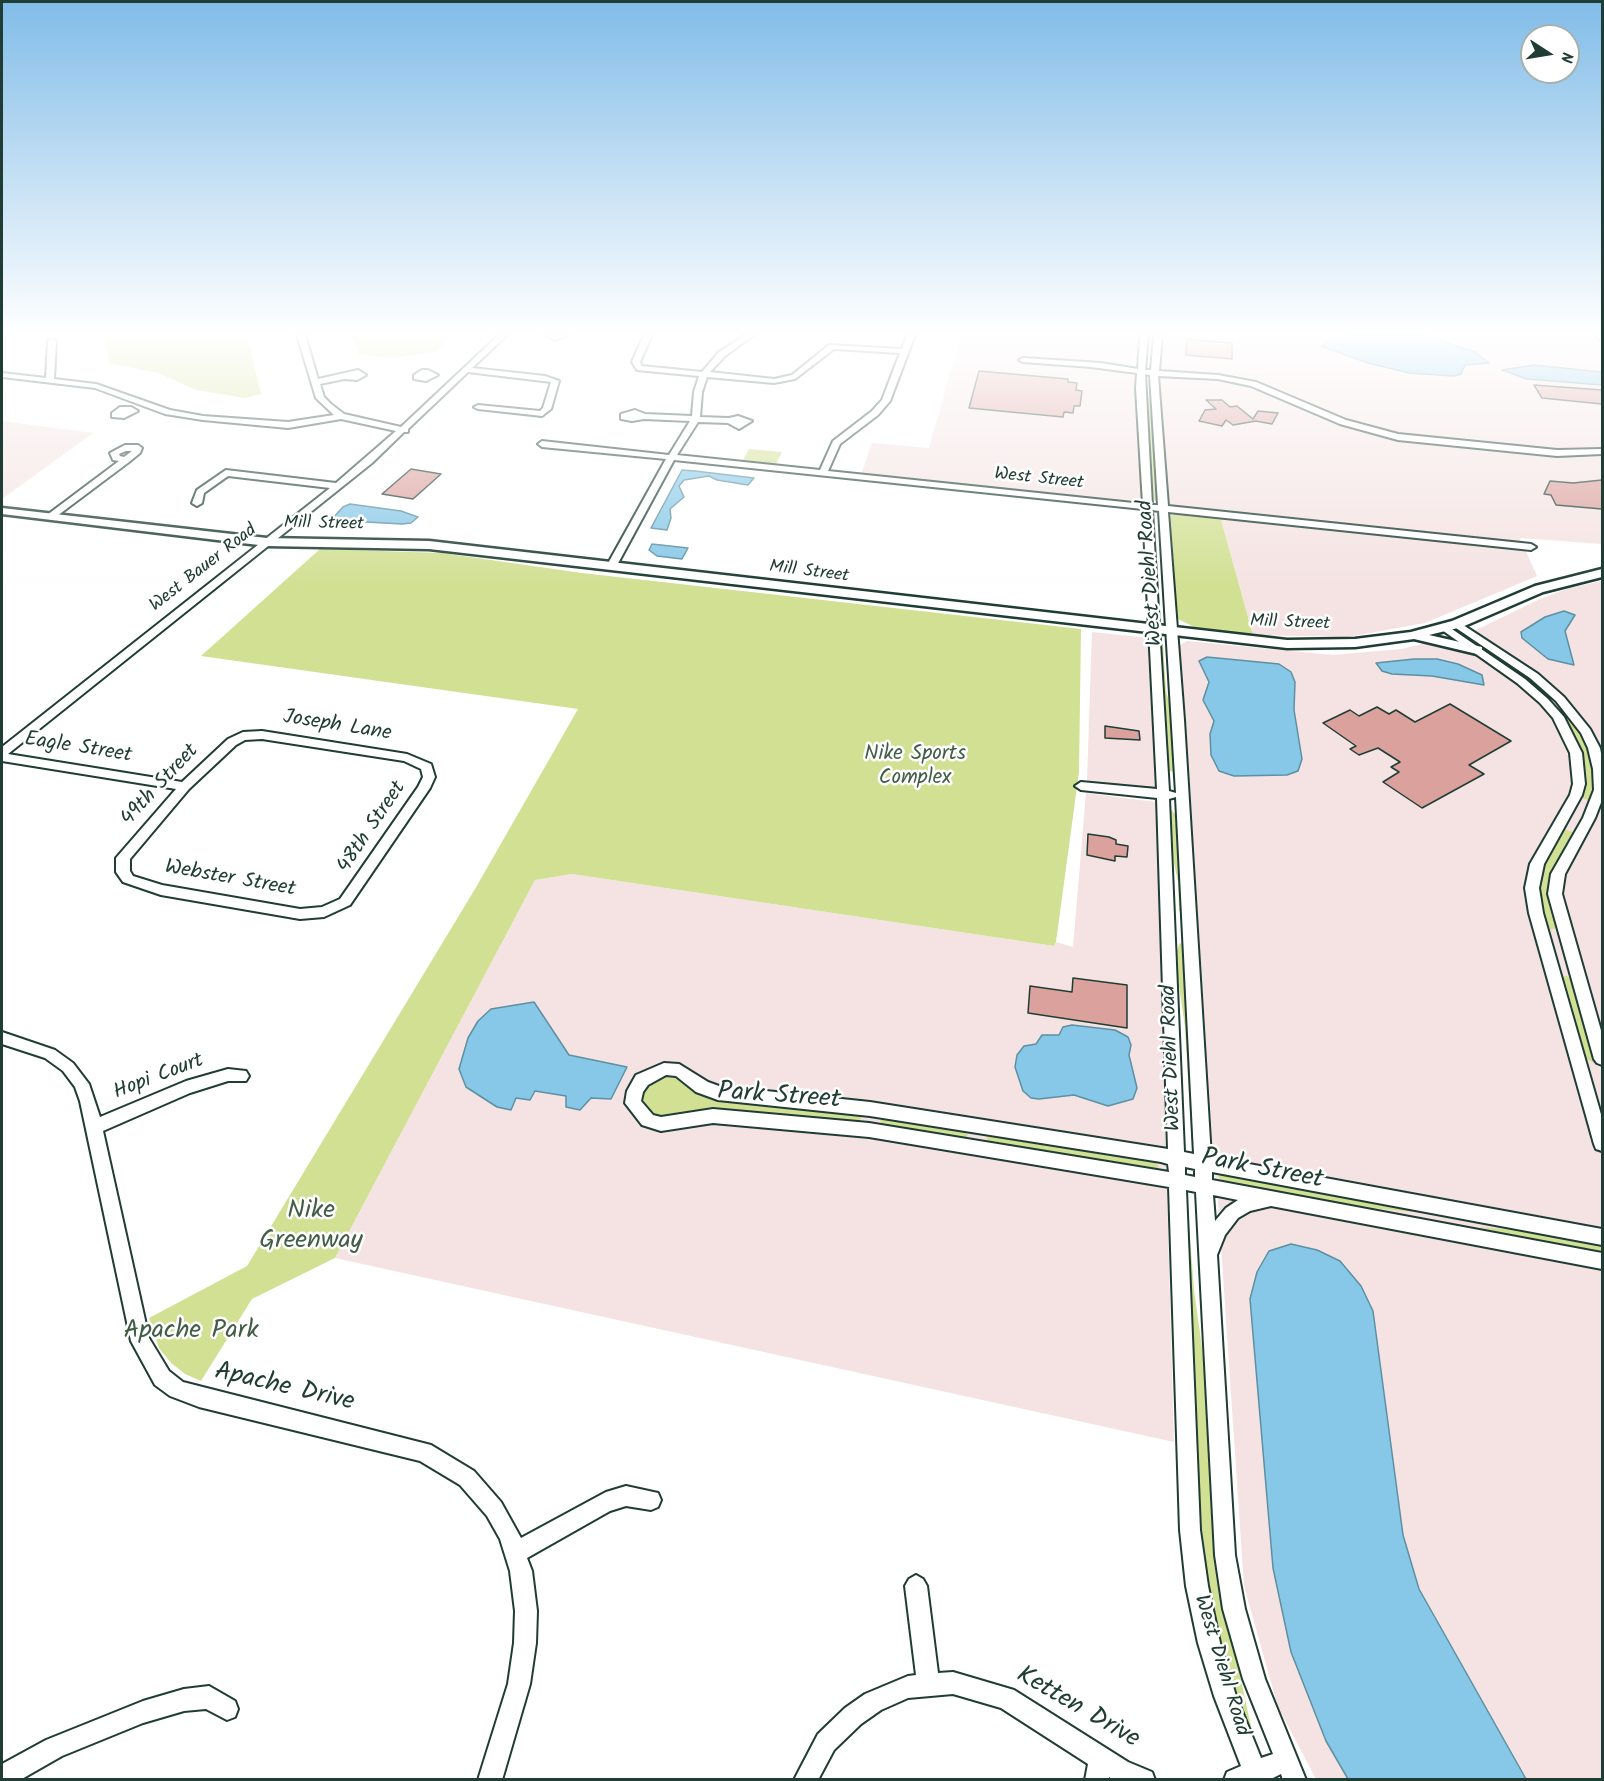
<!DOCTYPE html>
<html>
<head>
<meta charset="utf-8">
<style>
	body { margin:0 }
	#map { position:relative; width:1604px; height:1781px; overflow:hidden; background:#fff; font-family:Kalam,sans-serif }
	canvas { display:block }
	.frame { position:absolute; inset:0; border:3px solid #1f3d34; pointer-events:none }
	.north { position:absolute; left:1520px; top:24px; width:60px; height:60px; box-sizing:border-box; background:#fff; border:2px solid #a5b1ae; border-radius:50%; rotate:102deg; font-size:16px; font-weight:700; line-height:24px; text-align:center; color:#1f3d34 }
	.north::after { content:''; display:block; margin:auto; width:21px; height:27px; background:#1f3d34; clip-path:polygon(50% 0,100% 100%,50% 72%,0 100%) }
</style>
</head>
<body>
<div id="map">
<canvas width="1604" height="1781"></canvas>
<div class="frame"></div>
<div class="north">N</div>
</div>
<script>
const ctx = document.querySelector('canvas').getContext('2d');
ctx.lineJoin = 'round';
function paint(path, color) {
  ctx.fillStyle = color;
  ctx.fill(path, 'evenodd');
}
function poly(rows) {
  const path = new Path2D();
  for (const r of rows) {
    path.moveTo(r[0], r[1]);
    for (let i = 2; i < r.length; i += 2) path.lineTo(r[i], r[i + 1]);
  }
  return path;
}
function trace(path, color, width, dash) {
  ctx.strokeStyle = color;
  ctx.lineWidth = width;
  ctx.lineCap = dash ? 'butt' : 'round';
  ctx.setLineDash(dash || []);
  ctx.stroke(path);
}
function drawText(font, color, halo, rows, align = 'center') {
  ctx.font = font + ' Kalam,sans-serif';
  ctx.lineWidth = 5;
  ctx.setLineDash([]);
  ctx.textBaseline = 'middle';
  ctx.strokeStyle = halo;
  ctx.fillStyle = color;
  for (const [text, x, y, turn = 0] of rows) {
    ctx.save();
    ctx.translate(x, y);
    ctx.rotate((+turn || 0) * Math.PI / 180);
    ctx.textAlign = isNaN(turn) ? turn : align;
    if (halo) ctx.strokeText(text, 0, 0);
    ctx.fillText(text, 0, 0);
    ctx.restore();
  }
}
paint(poly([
	[961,335,1139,335,1133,361,1143,508,860,478,872,443,929,448],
	[1161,335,1602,335,1602,544,1520,538,1537,576,1425,623,1348,637,1253,635,1219,512,1167,504,1158,362],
	[2,421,93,433,2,499],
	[1602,581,1602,1779,1316,1779,1278,1707,1244,1586,1218,1202,1208,1125,1178,646,1187,641,1333,655,1402,649,1474,631,1540,599,1569,588],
	[1092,632,1150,638,1157,790,1087,781],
	[1086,793,1156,802,1174,1442,335,1258,535,880,572,874,1054,946,1056,942,1073,947]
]), '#f4e3e2');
paint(poly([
	[105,335,247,335,261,394,245,398,196,390,158,373,109,363],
	[352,335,453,335,437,351,395,358,359,355],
	[1144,378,1154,420,1157,501,1154,500,1148,450],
	[749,449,782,452,776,464,743,460],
	[1179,513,1220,516,1253,635,1194,627,1178,619,1167,517],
	[320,549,442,553,582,573,1081,629,1079,772,1056,942,1054,946,572,874,535,880,335,1258,252,1299,201,1381,185,1374,171,1363,159,1348,149,1318,247,1266,475,889,578,709,201,656],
	[1161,644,1163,644,1166,690,1173,719,1176,771,1173,772,1167,770],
	[1566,718,1573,721,1588,748,1595,778,1589,801,1581,797,1585,777,1584,764,1581,750,1564,720],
	[1170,808,1178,818,1182,911,1179,911,1178,882,1171,849],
	[1564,829,1573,832,1551,872,1548,894,1556,928,1551,930,1548,927,1538,895,1538,883,1542,868],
	[1180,943,1184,944,1194,1151,1192,1150,1185,1028,1176,964,1176,953],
	[1567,976,1571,980,1595,1063,1586,1059,1561,977],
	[662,1076,679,1076,729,1101,858,1114,862,1118,857,1122,773,1113,713,1110,662,1116,651,1113,643,1101,645,1090],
	[885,1118,964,1131,968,1135,965,1139,882,1126,880,1120],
	[991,1135,1154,1160,1159,1167,1154,1169,990,1143,986,1138],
	[1223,1174,1375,1201,1414,1212,1350,1206,1224,1183,1218,1176],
	[1187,1197,1194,1290,1206,1377,1214,1538,1225,1606,1252,1731,1233,1687,1218,1634,1201,1542],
	[1479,1227,1540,1232,1602,1244,1602,1254,1528,1240]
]), '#d2e094');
const water = poly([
	[1349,335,1423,335,1475,352,1489,363,1465,365,1461,374,1454,376,1409,373,1368,363,1321,346,1329,340,1349,335],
	[1534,365,1601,372,1602,385,1527,379,1502,370,1534,365],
	[682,470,695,471,754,478,748,485,717,480,709,476,684,480,679,486,684,497,670,509,671,518,667,530,651,528,682,470],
	[350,504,401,511,418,517,411,523,402,524,331,520,343,507,350,504],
	[652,544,688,548,682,559,657,556,649,550,652,544],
	[1564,611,1575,615,1565,631,1574,665,1548,659,1522,638,1521,632,1545,617,1564,611],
	[1207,657,1279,664,1291,672,1295,682,1294,710,1302,759,1298,771,1287,775,1234,776,1219,771,1211,755,1210,734,1214,721,1203,700,1209,682,1199,661,1207,657],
	[1414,659,1437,659,1458,664,1482,675,1484,685,1432,676,1392,674,1382,671,1376,663,1414,659],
	[534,1002,569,1055,627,1067,611,1099,591,1098,580,1110,566,1107,566,1096,535,1091,530,1100,516,1098,511,1110,497,1107,466,1087,459,1069,468,1038,478,1021,491,1009,534,1002],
	[1072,1025,1115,1030,1128,1037,1131,1045,1129,1055,1137,1088,1133,1099,1108,1106,1074,1095,1039,1099,1031,1098,1023,1091,1015,1067,1017,1055,1024,1046,1036,1044,1042,1035,1059,1035,1063,1027,1072,1025],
	[1291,1244,1317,1250,1340,1261,1361,1286,1373,1311,1403,1535,1419,1589,1526,1779,1348,1779,1326,1741,1291,1652,1273,1568,1250,1299,1257,1272,1269,1251,1291,1244]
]);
paint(water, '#87c8e8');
trace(water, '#5d90a0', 1.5);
const building = poly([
	[1187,339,1232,343,1232,359,1186,355,1187,339],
	[979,371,1068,379,1068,382,1077,383,1076,390,1082,391,1080,406,1074,406,1073,413,1064,412,1063,417,969,408,979,371],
	[1534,385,1602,390,1602,404,1542,398,1534,385],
	[1206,400,1222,400,1230,407,1237,406,1253,419,1258,411,1278,413,1272,424,1256,421,1233,425,1226,420,1222,426,1199,421,1205,410,1216,409,1206,400],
	[411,469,441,474,413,499,382,494,411,469],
	[1602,480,1602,509,1556,505,1551,495,1544,494,1550,481,1573,483,1602,480],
	[1450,704,1511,741,1469,765,1484,774,1422,808,1383,782,1399,772,1391,767,1400,762,1378,748,1359,755,1350,749,1356,746,1323,723,1350,710,1359,716,1377,707,1389,714,1396,710,1415,722,1450,704],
	[1105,726,1139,731,1140,740,1105,738,1105,726],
	[1088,834,1109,837,1116,840,1116,844,1128,846,1127,857,1115,856,1115,861,1087,855,1088,834],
	[1073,978,1127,985,1127,1028,1028,1013,1030,986,1072,992,1073,978]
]);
paint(building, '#dba19d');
trace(building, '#1f3d34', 1.5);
const minor = poly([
	[297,335,305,335,318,379,358,370,366,375,357,380,344,379,320,384,324,397,331,404,344,414,401,427,499,335,507,335,472,368,545,376,559,381,551,409,542,416,478,409,474,407,478,405,540,411,543,408,551,382,468,372,408,429,408,432,404,432,372,463,8,754,182,782,228,739,243,732,262,731,407,754,431,764,435,777,430,788,350,905,324,917,300,919,161,895,123,882,116,872,116,858,176,789,2,761,2,747,330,488,228,476,204,493,202,503,197,506,192,503,197,490,226,470,336,483,396,431,341,419,288,428,203,420,165,414,95,388,2,377,2,373,46,378,48,341,52,339,56,341,54,379,96,384,170,410,203,416,288,422,334,415,316,398,297,335],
	[262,739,404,761,421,769,423,777,418,787,340,899,322,907,300,909,162,885,133,876,130,871,130,859,189,789,236,745,245,740,262,739],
	[545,335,568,335,555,340,545,335],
	[644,335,652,335,640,362,642,366,702,372,719,352,745,335,754,335,725,356,710,372,774,379,792,375,829,345,902,349,907,335,915,335,890,401,878,415,840,444,828,471,1143,504,1136,388,1137,373,1091,367,1023,362,1019,360,1023,358,1101,363,1138,369,1140,335,1148,335,1145,370,1151,370,1154,335,1162,335,1159,371,1218,375,1256,382,1346,420,1398,434,1557,450,1602,449,1602,454,1557,456,1398,440,1340,424,1251,386,1218,379,1158,376,1168,506,1531,544,1536,547,1531,550,1168,512,1184,720,1211,1157,1602,1229,1602,1245,1212,1172,1212,1180,1602,1253,1602,1269,1271,1206,1250,1211,1238,1218,1225,1235,1217,1255,1235,1555,1245,1609,1265,1679,1306,1780,1283,1780,1281,1774,1269,1780,1224,1780,1227,1772,1241,1766,1214,1696,1198,1643,1186,1586,1180,1530,1169,1187,869,1137,713,1123,661,1131,642,1125,625,1103,627,1091,636,1075,664,1063,679,1064,708,1082,719,1086,870,1102,1168,1149,1157,798,1081,790,1075,786,1081,782,1157,789,1143,509,674,460,616,567,615,569,607,569,606,567,666,459,542,447,538,444,542,441,669,455,690,421,644,419,632,421,621,419,621,414,635,410,645,414,692,416,694,392,699,376,637,370,632,362,644,335],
	[834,349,900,353,882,400,872,411,833,441,820,470,677,455,698,422,728,423,739,429,752,421,738,416,729,418,700,417,702,392,707,377,774,383,795,379,834,349],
	[1145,374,1150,375,1158,505,1152,505,1145,374],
	[1152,510,1159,511,1176,793,1169,791,1152,510],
	[1176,797,1194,1154,1184,1152,1169,799,1176,797],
	[666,1075,676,1076,696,1092,718,1100,870,1116,1161,1162,1168,1164,1169,1172,869,1123,713,1109,661,1117,653,1115,641,1101,643,1092,648,1085,666,1075],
	[1185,1167,1195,1169,1195,1177,1185,1175,1185,1167],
	[1186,1190,1196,1192,1215,1555,1223,1609,1243,1679,1273,1754,1261,1758,1236,1696,1220,1643,1208,1586,1200,1530,1186,1190],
	[1213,1195,1238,1200,1226,1208,1215,1221,1213,1195],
	[1596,335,1602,335,1602,339,1599,339,1596,335],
	[422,370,428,370,438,375,426,381,414,379,414,375,422,370],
	[120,407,131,407,138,411,124,418,112,417,112,413,120,407],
	[125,445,138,445,142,448,140,453,129,462,53,519,47,519,47,515,119,461,113,460,110,453,125,445],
	[126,451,132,451,124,457,120,456,119,454,126,451],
	[1457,621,1538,674,1564,697,1590,729,1600,748,1602,758,1602,800,1595,818,1565,874,1562,894,1602,1034,1602,1065,1597,1063,1594,1059,1548,894,1551,874,1583,818,1594,790,1593,769,1588,748,1581,733,1556,701,1530,678,1453,626,1453,622,1457,621],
	[1446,625,1525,679,1548,699,1564,717,1582,753,1585,784,1582,795,1544,864,1539,888,1543,913,1602,1118,1602,1151,1596,1149,1594,1144,1529,913,1525,888,1530,864,1570,795,1573,784,1570,753,1553,718,1540,703,1517,683,1442,630,1442,626,1446,625],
	[2,1032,55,1050,73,1063,89,1084,100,1117,186,1081,228,1069,246,1071,249,1076,246,1081,228,1081,190,1093,103,1131,149,1338,169,1371,183,1382,431,1445,474,1471,501,1502,521,1538,606,1492,626,1486,658,1493,661,1500,658,1507,651,1510,626,1506,610,1511,527,1558,532,1571,537,1611,536,1643,530,1684,502,1780,478,1780,508,1684,514,1643,515,1611,510,1571,500,1539,487,1516,460,1485,420,1461,199,1407,170,1396,155,1385,131,1341,80,1101,75,1087,63,1071,45,1058,2,1044,2,1032],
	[916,1575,923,1579,927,1586,938,1673,953,1672,1014,1690,1128,1762,1152,1772,1155,1780,1113,1780,1109,1777,1109,1780,1085,1780,1088,1764,1001,1708,953,1694,908,1698,881,1710,861,1724,834,1750,818,1780,794,1780,818,1734,845,1708,865,1694,908,1676,916,1675,905,1586,909,1579,916,1575],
	[209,1686,235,1701,238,1709,235,1717,227,1720,206,1709,184,1711,143,1723,62,1756,20,1780,2,1780,2,1764,46,1740,143,1701,184,1689,209,1686]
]);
const major = poly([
	[2,508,267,538,429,541,1287,640,1355,639,1411,632,1452,621,1535,586,1602,569,1602,577,1543,592,1462,627,1429,635,1482,647,1482,653,1477,654,1414,639,1355,647,1287,648,429,549,267,546,2,514,2,508]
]);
trace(minor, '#1f3d34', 4);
trace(major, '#1f3d34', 5);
paint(minor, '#fff');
paint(major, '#fff');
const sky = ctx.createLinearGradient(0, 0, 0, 584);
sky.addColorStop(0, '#81bce8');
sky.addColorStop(0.57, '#fff');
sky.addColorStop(1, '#ffffff00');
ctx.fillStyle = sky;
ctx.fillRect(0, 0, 1604, 584);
drawText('18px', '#1f3d34', '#fff', [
	["West Street",1039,480,6],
	["Mill Street",324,525,1],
	["West Bauer Road",204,569,-38],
	["Mill Street",809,573,7],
	["Mill Street",1290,624,2]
]);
drawText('21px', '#1f3d34', '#fff', [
	["West Diehl Road",1152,573,-94],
	["Joseph Lane",337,727,9],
	["Eagle Street",78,749,9],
	["49th Street",161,786,-47],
	["48th Street",373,828,-56],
	["Webster Street",230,880,10],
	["West Diehl Road",1173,1058,-92],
	["Hopi Court",159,1078,-21],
	["West Diehl Road",1220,1666,73]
]);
drawText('21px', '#435e47', '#fff', [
	["Nike Sports",915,755],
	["Complex",915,779]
]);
drawText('26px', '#1f3d34', '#fff', [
	["Park Street",779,1098,4],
	["Park Street",1262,1171,11],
	["Apache Drive",284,1389,13],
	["Ketten Drive",1077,1709,30]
]);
drawText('26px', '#435e47', '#fff', [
	["Nike",311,1213],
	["Greenway",311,1243],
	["Apache Park",191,1333]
]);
</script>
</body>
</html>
